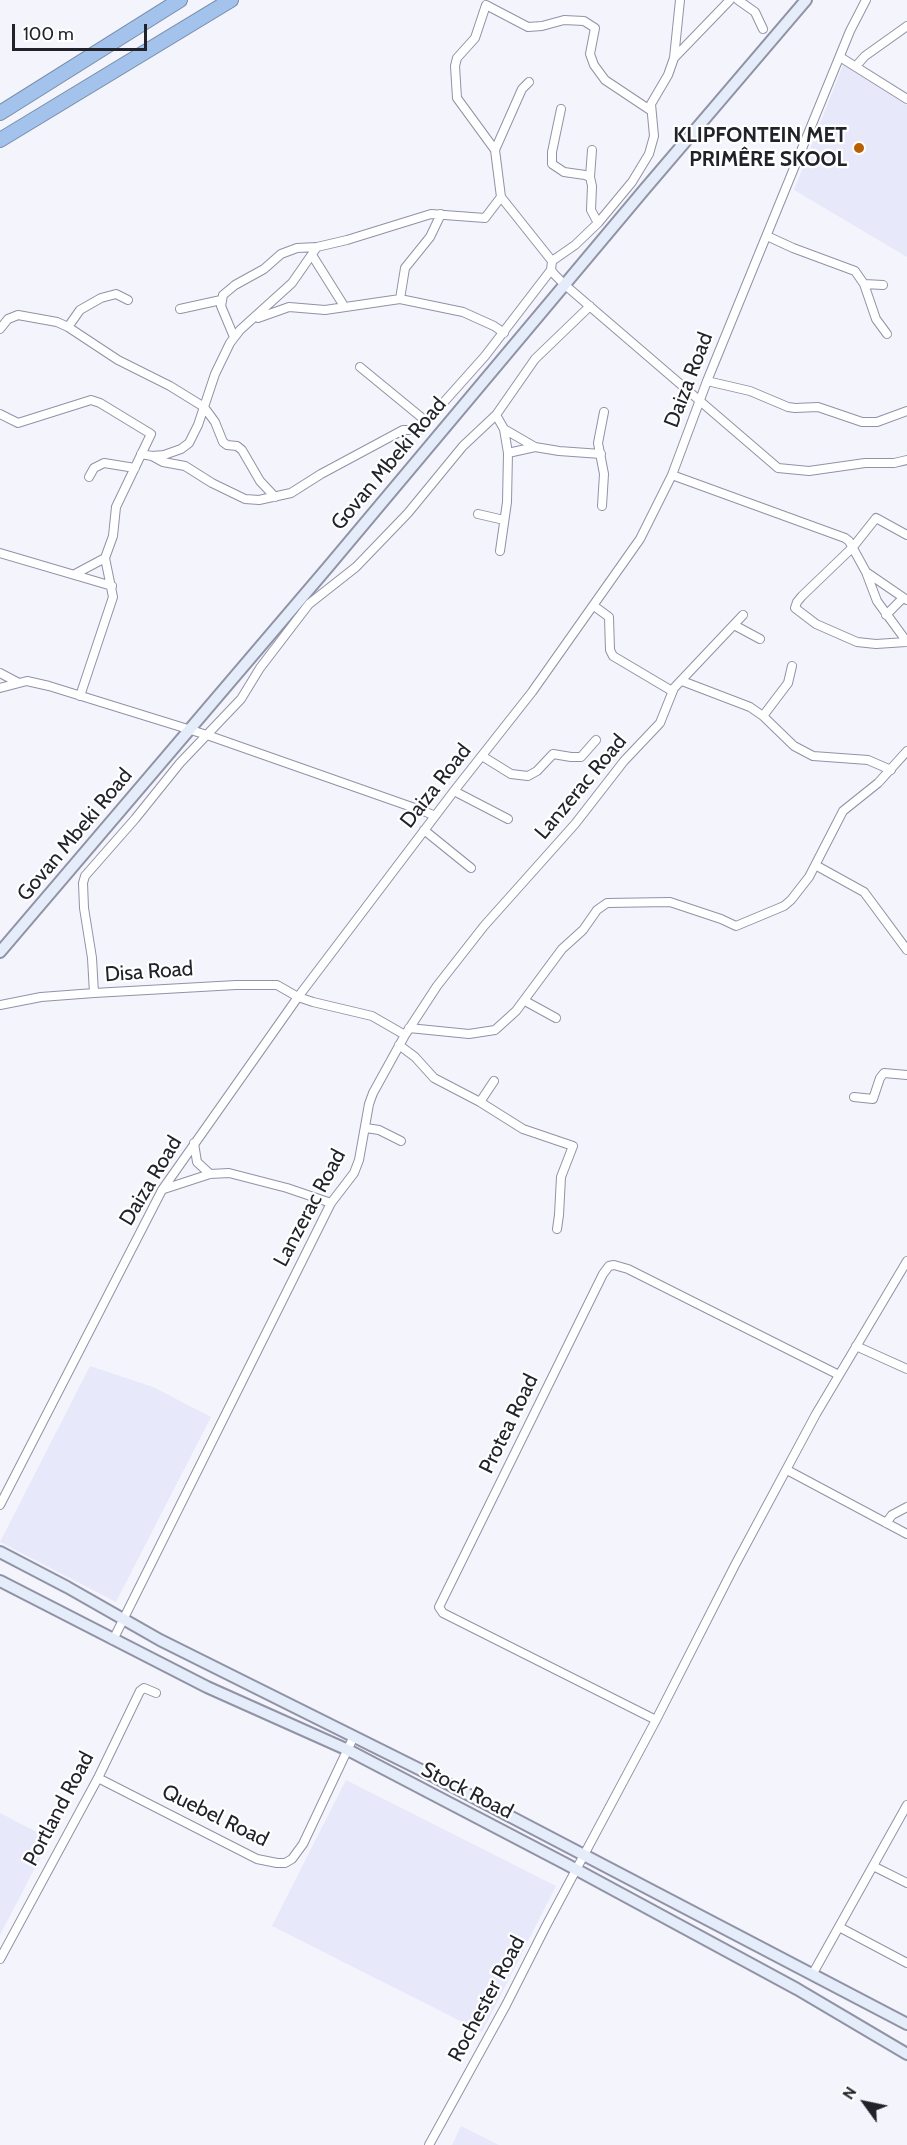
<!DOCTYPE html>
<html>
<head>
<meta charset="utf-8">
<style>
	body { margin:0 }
	#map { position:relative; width:907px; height:2145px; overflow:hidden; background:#f3f4fc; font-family:Cabin,sans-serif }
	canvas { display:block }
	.north { position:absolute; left:835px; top:2073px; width:60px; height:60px; -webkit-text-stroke:4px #fff; paint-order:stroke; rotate:303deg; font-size:16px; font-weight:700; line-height:24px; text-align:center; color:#22232a }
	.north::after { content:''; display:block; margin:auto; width:21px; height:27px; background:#22232a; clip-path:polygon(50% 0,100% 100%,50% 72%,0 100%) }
	.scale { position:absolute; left:12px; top:24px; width:135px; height:27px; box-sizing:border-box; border:3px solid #22232a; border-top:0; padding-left:8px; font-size:18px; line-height:21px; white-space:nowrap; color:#22232a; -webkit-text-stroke:4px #fff; paint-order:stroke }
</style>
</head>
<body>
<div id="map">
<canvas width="907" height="2145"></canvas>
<div class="north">N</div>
<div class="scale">100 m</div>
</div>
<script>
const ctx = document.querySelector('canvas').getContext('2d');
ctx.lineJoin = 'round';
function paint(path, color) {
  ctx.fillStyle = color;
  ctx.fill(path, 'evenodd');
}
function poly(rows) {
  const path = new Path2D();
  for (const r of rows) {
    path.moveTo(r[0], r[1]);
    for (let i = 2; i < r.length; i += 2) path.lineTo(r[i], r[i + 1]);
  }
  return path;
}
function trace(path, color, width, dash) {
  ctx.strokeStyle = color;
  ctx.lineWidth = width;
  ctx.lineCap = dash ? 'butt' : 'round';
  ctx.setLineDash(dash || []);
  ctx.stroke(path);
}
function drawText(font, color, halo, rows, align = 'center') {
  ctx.font = font + ' Cabin,sans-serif';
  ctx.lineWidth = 4.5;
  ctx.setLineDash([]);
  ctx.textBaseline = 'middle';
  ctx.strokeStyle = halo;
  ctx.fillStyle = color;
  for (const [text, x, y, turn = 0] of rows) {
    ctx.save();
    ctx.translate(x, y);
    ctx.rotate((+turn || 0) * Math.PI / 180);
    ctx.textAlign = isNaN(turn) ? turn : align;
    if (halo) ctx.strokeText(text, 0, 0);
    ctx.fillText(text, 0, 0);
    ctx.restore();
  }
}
paint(poly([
	[843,65,907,105,907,257,794,190],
	[90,1366,153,1387,211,1417,116,1602,0,1542],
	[346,1780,556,1886,482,2032,272,1926],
	[0,1813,50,1839,0,1935],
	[461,2126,499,2145,452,2145]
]), '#e7e9fa');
const street = poly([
	[738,0,755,12,763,29],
	[840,57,907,99],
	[674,58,730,0],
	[856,66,865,56,907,26],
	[561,109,552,152,552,164,564,172,585,175,590,177,592,186,591,210,598,223],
	[650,110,605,80,594,65,590,54,595,28,584,21,564,20,542,26,528,27,486,5,475,38,457,58,455,66,457,98,495,150,501,197,552,261,551,270,554,274,565,285,778,468,809,471,865,463,894,463,907,460],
	[495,150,522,89,529,82],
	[590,177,592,150],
	[767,236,793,248,855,271,864,284,876,319,887,334],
	[312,255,344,306],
	[552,261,575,245,598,223,632,182,649,154,654,136,651,104,668,75,674,58,680,0],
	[864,284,883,285],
	[400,299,405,268,430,237,441,214],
	[180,309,221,300],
	[258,318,289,307,325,310,400,299,463,312,494,326,504,333],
	[68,327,80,310,101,298,116,294,128,300],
	[0,329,8,319,18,315,57,322,68,327,118,360,170,386,204,407,215,422,223,442,227,445,237,446,242,450,260,481,275,497],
	[234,337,221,306,223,295,235,285,264,269,281,254,297,248,317,247],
	[360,367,427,422],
	[707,381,750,391,788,407,795,408,818,407,862,422,877,422,907,411],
	[0,414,18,423,91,400,100,403,151,434,116,507,113,536,105,558,113,597,80,696],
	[496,415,504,429,508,453,507,502,500,551],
	[504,429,535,447],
	[508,453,535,447,559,451,601,454],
	[141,454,152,456,164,455,181,449,189,443,198,425,215,374,230,343,240,330,292,283,317,247,347,240,431,214,485,218,501,197],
	[152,456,163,462,185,466,212,483,245,499,259,500,291,493,321,474,403,430,419,430,485,356,551,270],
	[672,475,845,538,849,541,866,572,877,601,907,642],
	[89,477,94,468,104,463,135,468],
	[602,506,604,474,598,443,604,412],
	[478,514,504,520],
	[0,553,112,586],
	[866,572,907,600],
	[75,574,105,558],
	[594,606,609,617,610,650,613,656,672,691],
	[886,615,903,598],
	[734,625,760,639],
	[906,642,876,644,857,642,816,624,795,608,797,602,802,596,853,547,876,518,907,535],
	[0,673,17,682],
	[682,681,750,707,763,716,794,746,813,756,868,760,891,770],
	[0,688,27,681,49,686,207,735,426,812,435,816],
	[763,716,788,683,792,666],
	[482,756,511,774,528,776,537,771,553,754,571,757,581,757,596,740],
	[454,791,508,819],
	[424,830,471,868],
	[817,866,864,892,907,950],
	[94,993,92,958,84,908,83,883,85,876,135,819,180,763,241,699,260,668,309,604,356,567,408,513,463,446,496,415,535,359,590,306],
	[525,1001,556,1018],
	[0,1005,41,997,94,993,236,985,277,985,298,997,313,1002,372,1016,405,1035],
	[409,1028,469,1034,495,1030,516,1011,562,949,583,930,597,910,607,903,670,902,721,919,736,926,784,906,791,900,809,877,843,811,878,783,907,751],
	[399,1045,415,1057,434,1078,480,1102,523,1129,573,1146,561,1177,559,1215,557,1229],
	[854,1097,873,1099,880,1078,884,1073,907,1075],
	[480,1102,494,1081],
	[366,1128,379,1130,401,1141],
	[194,1143,197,1162,210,1174],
	[164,1189,210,1174,229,1173,287,1188,331,1203],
	[856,1346,907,1369],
	[787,1470,907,1534],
	[0,1505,162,1190,298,997,454,791,532,692,640,539,672,475,707,381,850,31,866,0],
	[886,1523,892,1515,907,1507],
	[113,1640,331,1203,354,1173,359,1160,369,1104,373,1093,405,1035,437,986,484,926,575,824,624,761,660,723,674,688,743,615],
	[656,1720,443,1613,439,1607,603,1274,609,1266,614,1265,628,1269,839,1375],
	[98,1778,257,1859,277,1863,285,1863,292,1859,303,1844,354,1736],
	[873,1866,907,1883],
	[839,1927,907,1963],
	[0,1959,98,1778,140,1691,144,1688,156,1693],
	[812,1975,907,1805],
	[429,2145,506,2005,546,1926,656,1720,735,1565,816,1414,907,1261]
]);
const secondary = poly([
	[0,952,328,567,644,190,806,0],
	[0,1552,67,1587,160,1640,429,1774,907,2024],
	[0,1581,207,1687,348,1750,566,1864,797,1989,907,2054]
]);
const highway = poly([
	[0,113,180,0],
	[0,140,231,0]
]);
trace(street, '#9192a6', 10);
trace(secondary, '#9192a6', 14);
trace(highway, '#768ba8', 16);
trace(street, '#fff', 8);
trace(secondary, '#e4edf9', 10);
trace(highway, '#a4c3ec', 14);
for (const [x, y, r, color] of [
	[859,148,6,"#ba6000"]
]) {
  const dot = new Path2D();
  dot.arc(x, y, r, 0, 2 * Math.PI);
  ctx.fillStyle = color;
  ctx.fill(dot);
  trace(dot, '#fff', 2);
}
drawText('bold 21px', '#22232a', '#fff', [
	["KLIPFONTEIN MET",847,136],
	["PRIMÊRE SKOOL",847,160]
], 'right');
drawText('21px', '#22232a', '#fff', [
	["Daiza Road",689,380,-69],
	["Govan Mbeki Road",389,464,-50],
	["Daiza Road",436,786,-52],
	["Lanzerac Road",581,787,-50],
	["Govan Mbeki Road",75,835,-50],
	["Disa Road",149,972,-4],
	["Daiza Road",151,1181,-59],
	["Lanzerac Road",310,1208,-62],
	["Protea Road",509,1424,-64],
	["Stock Road",467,1791,27],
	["Portland Road",59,1809,-62],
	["Quebel Road",215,1816,26],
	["Rochester Road",487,1999,-62]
]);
</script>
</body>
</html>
